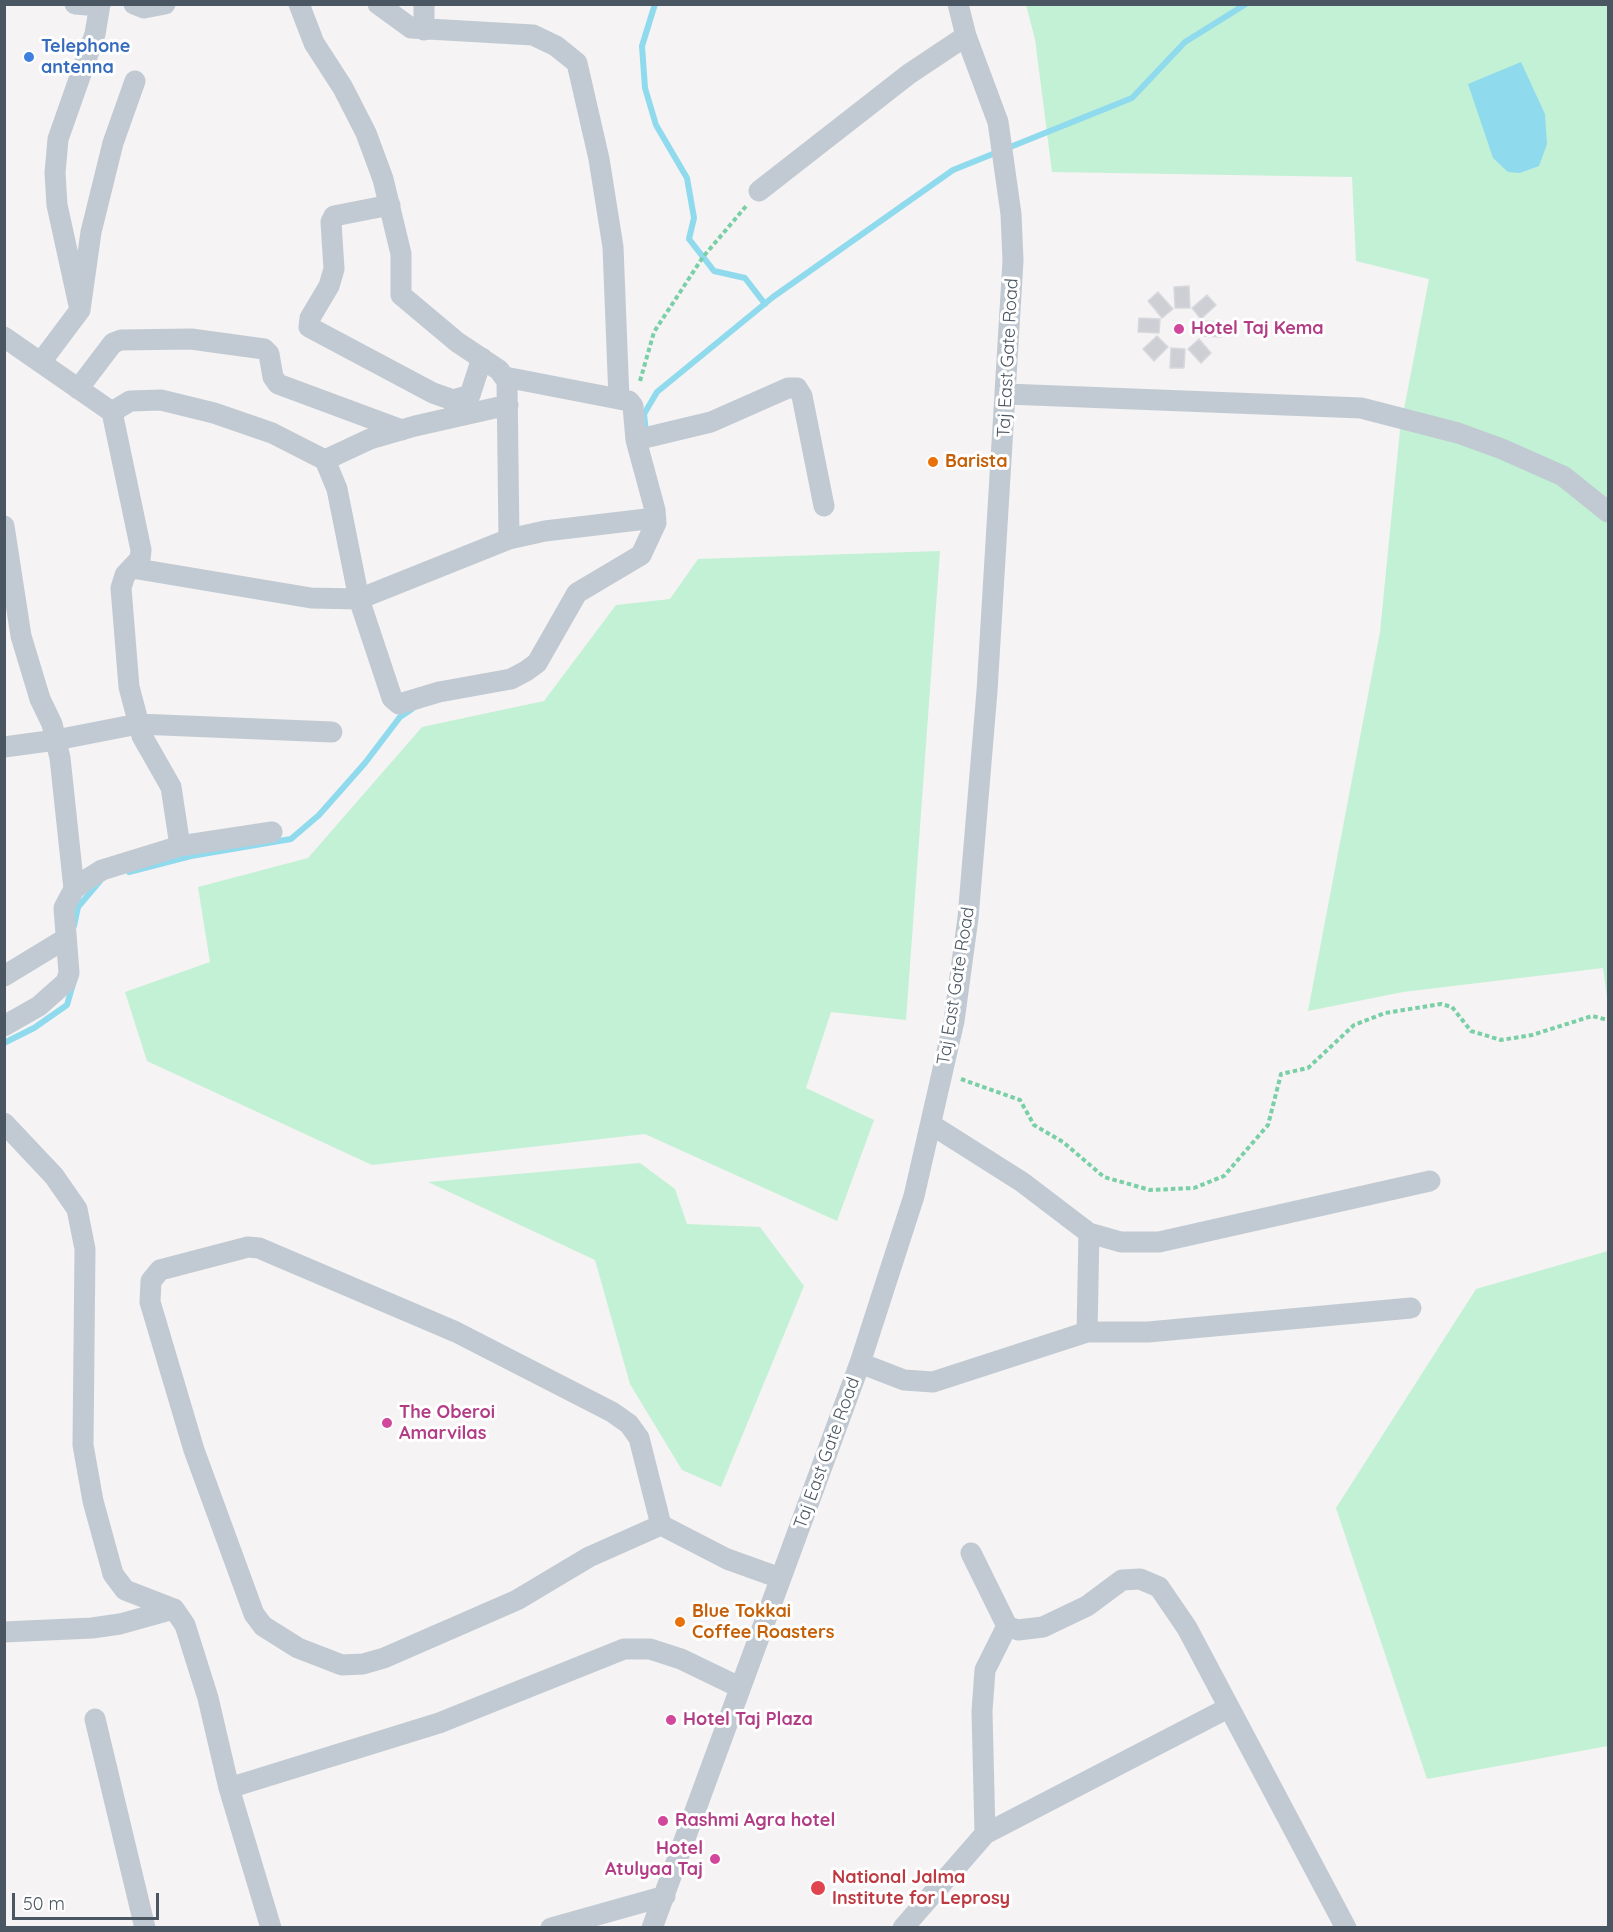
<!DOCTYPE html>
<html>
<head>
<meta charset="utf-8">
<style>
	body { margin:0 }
	#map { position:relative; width:1613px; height:1932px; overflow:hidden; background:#f5f3f3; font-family:Quicksand,sans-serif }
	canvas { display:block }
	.frame { position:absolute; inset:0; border:6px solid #4a5661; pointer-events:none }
	.scale { position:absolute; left:12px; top:1893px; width:147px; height:27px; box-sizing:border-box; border:3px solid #4a5661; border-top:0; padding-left:8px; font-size:18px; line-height:21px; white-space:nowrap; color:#4a5661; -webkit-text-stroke:4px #fff; paint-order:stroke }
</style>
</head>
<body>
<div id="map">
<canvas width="1613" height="1932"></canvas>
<div class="frame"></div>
<div class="scale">50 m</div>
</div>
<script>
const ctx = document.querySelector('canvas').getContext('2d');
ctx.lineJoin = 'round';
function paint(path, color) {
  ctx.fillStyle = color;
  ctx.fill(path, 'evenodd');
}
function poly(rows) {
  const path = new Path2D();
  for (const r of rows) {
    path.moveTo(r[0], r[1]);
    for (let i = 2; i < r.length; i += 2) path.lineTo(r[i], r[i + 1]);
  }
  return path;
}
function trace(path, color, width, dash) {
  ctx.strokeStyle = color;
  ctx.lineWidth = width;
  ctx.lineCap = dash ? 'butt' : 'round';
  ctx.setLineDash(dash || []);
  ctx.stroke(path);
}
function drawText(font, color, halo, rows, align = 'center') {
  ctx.font = font + ' Quicksand,sans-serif';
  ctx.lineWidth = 6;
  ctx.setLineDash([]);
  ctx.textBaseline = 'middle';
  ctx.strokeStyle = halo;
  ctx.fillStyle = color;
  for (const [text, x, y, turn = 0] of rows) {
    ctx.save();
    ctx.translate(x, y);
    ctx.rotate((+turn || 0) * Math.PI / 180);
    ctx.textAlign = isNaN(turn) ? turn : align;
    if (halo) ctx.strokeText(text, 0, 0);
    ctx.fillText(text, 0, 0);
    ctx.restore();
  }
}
paint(poly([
	[1026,5,1608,5,1608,1005,1603,968,1403,992,1308,1011,1380,632,1400,430,1429,279,1356,261,1352,177,1052,172,1035,39],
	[940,551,906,1020,831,1012,806,1088,874,1120,837,1221,645,1134,372,1165,147,1061,125,992,210,962,198,887,308,858,422,727,544,701,616,605,670,599,698,559],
	[640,1163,675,1189,687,1224,760,1227,804,1286,721,1487,682,1470,630,1384,595,1260,428,1182],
	[1608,1251,1608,1746,1427,1779,1336,1508,1476,1289]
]), '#c3f1d5');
paint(poly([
	[1521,62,1545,114,1547,144,1539,166,1520,173,1508,172,1493,158,1468,84]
]), '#90daee');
trace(poly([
	[655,4,642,46,645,88,656,125,687,178,694,218,689,239,714,271,745,278,765,304],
	[646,432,644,414,657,392,773,297,953,170,1132,98,1185,42,1246,4],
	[129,872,191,856,291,839,319,815,365,763,400,717,412,709],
	[74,926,78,907,100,881],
	[4,1043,34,1028,67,1005,73,984]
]), '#90daee', 6);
const building = poly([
	[1189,286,1190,308,1175,308,1174,287,1189,286],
	[1158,292,1173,309,1162,318,1148,301,1158,292],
	[1207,295,1216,305,1201,319,1192,308,1207,295],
	[1139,318,1160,319,1159,333,1138,332,1139,318],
	[1201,321,1222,322,1221,337,1201,336,1201,321],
	[1157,336,1168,347,1154,361,1143,349,1157,336],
	[1199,339,1211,353,1201,363,1188,349,1199,339],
	[1171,348,1185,349,1184,368,1170,368,1171,348]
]);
paint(building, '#cdcfd5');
trace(building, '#d7d9de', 1.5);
trace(poly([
	[640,381,654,332,703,257,747,205],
	[961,1079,1020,1100,1034,1125,1063,1142,1104,1177,1150,1190,1194,1188,1224,1176,1268,1125,1281,1074,1308,1068,1354,1025,1385,1013,1441,1004,1452,1007,1471,1031,1501,1040,1532,1035,1592,1016,1608,1020]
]), '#7ad0a6', 4, [4.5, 3]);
trace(poly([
	[75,4,100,6],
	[134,4,144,8,165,4],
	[299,4,314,43,343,88,366,133,383,179,401,254,401,295,457,342,499,370,507,381,509,539],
	[378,4,411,28,533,35,556,46,577,63,599,159,613,247,619,399],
	[424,4,424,30],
	[759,191,909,74,966,36],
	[390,205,334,216,331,222,334,269,329,286,310,318,309,327,433,393,453,400,470,395,482,358],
	[80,310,57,205,55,173,58,139,95,34,100,4],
	[4,337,112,412,141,550,140,559,125,575,121,588,129,687,142,736,171,787,180,846],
	[41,362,80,310,91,232,113,143,135,81],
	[505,377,629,401,633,406,636,440,711,422,788,388,797,388,802,396,824,506],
	[78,389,113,343,121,340,191,339,264,349,269,354,273,377,278,384,402,430],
	[1007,394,1361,408,1458,433,1502,449,1563,476,1608,512],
	[112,412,130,401,161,400,214,413,272,433,325,460,337,489,359,599,392,698,399,704,439,692,511,679,526,671,537,663,577,593,641,555,656,523,655,510,636,440],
	[325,460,370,439,415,426,508,405],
	[4,526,21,636,40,699,52,724,60,758,74,889],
	[132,568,311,598,359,599,509,539,545,531,655,518],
	[4,747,56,740,138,724,332,732],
	[4,976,65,939],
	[4,1026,39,1006,66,982,69,973,64,908,74,889,86,880,102,870,180,846,272,832],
	[4,1123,54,1176,77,1209,85,1249,83,1445,93,1501,113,1574,125,1590,174,1609,185,1625,208,1698,229,1788,271,1928],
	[932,1125,1022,1182,1089,1233,1121,1242,1159,1242,1430,1181],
	[1087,1332,1089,1233],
	[860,1363,904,1380,933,1382,1087,1332,1148,1332,1411,1308],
	[661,1525,589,1557,517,1600,384,1658,363,1664,342,1665,298,1648,263,1626,254,1614,194,1450,150,1302,151,1281,160,1270,248,1247,259,1248,456,1332,612,1412,629,1424,639,1438,661,1525,727,1559,780,1578],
	[971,1553,1007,1626,985,1670,982,1711,985,1834],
	[1007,1626,1018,1630,1043,1627,1087,1606,1122,1580,1140,1579,1159,1587,1187,1628,1346,1928],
	[4,1632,92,1628,120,1624,174,1609],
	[95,1719,145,1928],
	[229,1788,439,1723,624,1649,650,1649,681,1659,739,1687],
	[551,1928,665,1896],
	[652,1928,860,1363,914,1196,954,1021,968,918,987,691,1013,261,1011,214,998,122,966,36,958,4],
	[903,1928,985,1834,1228,1708]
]), '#c1cad2', 21);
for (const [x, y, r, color] of [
	[29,57,6,"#3f7fe0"],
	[1179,329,6,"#d1479c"],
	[933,462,6,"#e8710a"],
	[387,1423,6,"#d1479c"],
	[680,1622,6,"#e8710a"],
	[671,1720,6,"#d1479c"],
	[663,1821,6,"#d1479c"],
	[715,1859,6,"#d1479c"],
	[818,1888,8,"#e0444e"]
]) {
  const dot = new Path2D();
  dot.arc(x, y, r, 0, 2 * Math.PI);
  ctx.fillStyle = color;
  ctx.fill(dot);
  trace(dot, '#fff', 2);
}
drawText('bold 18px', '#366cbe', '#fff', [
	["Telephone",41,47],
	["antenna",41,68]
], 'left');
drawText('bold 18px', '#b23c85', '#fff', [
	["Hotel Taj Kema",1191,329],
	["The Oberoi",399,1413],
	["Amarvilas",399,1434],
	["Hotel Taj Plaza",683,1720],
	["Rashmi Agra hotel",675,1821],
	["Hotel",703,1849,"right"],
	["Atulyaa Taj",703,1870,"right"]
], 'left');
drawText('18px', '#4a5661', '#fff', [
	["Taj East Gate Road",1008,358,-87],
	["Taj East Gate Road",956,986,-81],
	["Taj East Gate Road",827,1453,-70]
]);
drawText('bold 18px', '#c56008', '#fff', [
	["Barista",945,462],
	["Blue Tokkai",692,1612],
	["Coffee Roasters",692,1633]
], 'left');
drawText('bold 18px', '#be3a42', '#fff', [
	["National Jalma",832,1878],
	["Institute for Leprosy",832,1899]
], 'left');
</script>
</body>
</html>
